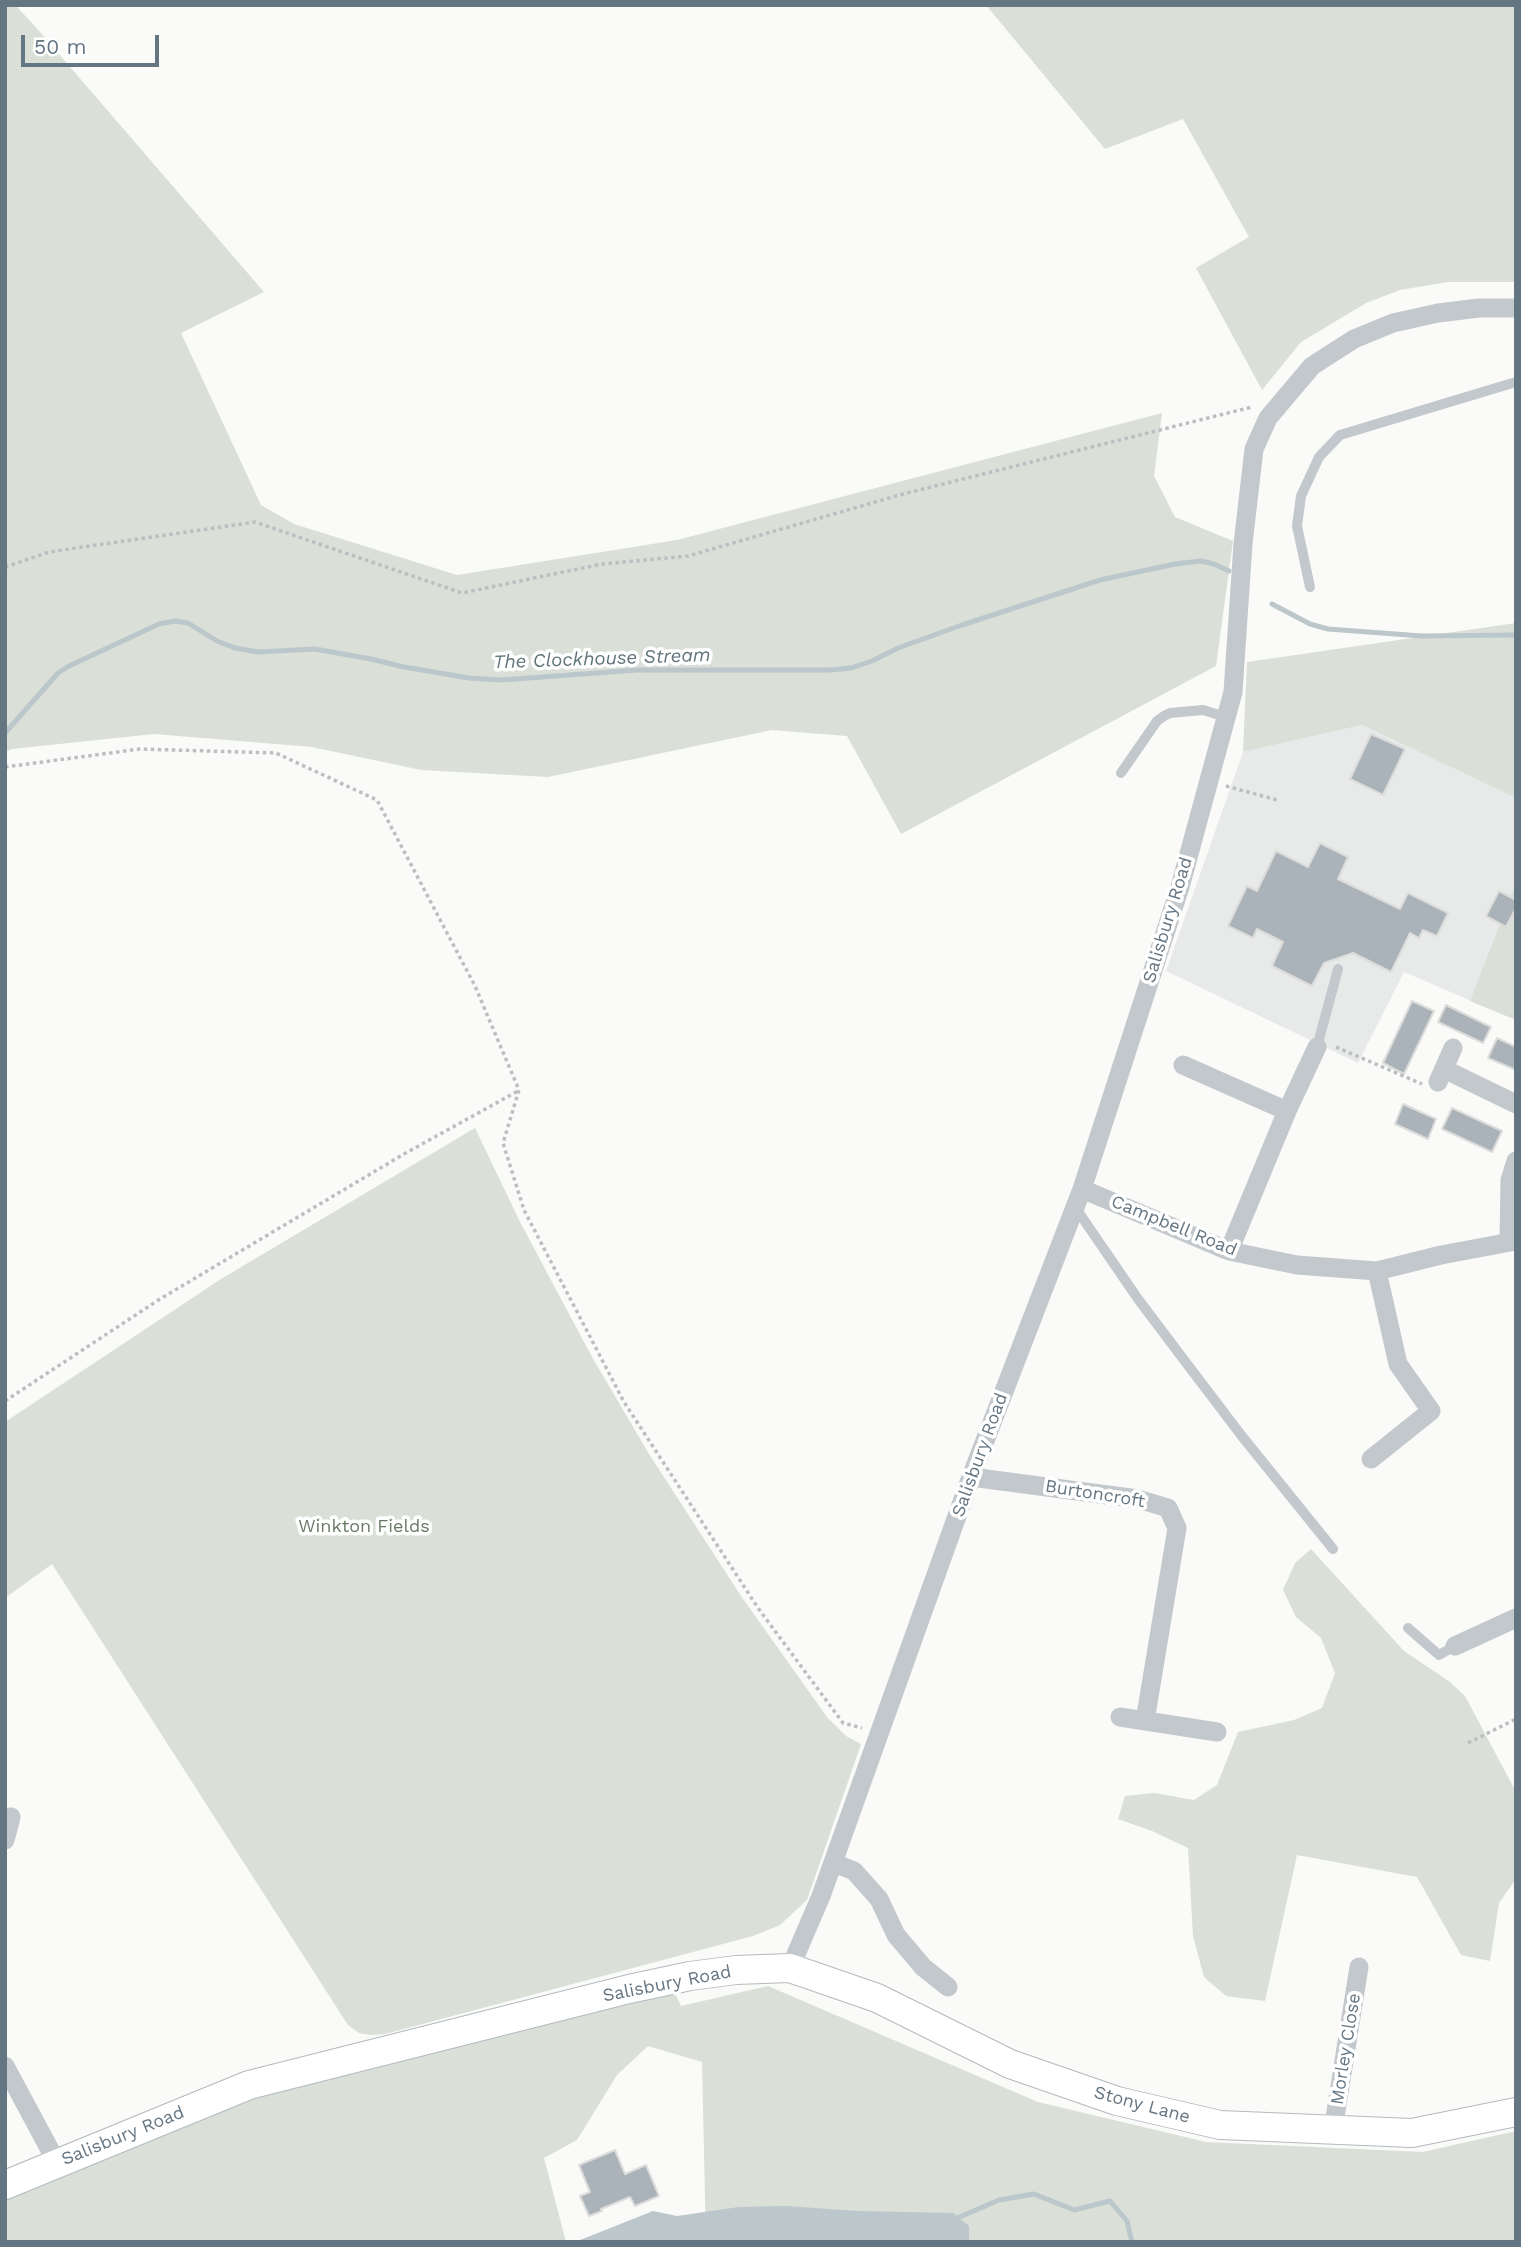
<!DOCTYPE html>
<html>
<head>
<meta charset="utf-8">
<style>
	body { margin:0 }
	#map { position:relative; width:1521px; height:2247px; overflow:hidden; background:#fafaf8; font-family:"Work Sans",sans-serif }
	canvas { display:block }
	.frame { position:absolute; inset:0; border:7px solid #657683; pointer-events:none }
	.scale { position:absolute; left:21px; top:35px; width:138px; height:32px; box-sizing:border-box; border:4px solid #657683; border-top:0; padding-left:9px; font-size:21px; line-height:24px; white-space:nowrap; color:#657683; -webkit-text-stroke:5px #fff; paint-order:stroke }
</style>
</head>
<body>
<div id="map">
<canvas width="1521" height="2247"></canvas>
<div class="frame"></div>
<div class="scale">50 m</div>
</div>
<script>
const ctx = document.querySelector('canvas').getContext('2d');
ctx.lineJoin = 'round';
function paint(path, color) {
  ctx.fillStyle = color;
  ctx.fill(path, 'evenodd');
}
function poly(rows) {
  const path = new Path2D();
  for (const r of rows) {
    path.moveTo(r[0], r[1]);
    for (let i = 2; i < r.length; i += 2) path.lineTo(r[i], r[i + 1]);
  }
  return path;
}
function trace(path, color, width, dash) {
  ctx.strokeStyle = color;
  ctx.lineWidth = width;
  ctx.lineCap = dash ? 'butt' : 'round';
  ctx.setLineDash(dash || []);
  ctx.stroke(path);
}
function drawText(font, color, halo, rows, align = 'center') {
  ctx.font = font + ' "Work Sans",sans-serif';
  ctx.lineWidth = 7;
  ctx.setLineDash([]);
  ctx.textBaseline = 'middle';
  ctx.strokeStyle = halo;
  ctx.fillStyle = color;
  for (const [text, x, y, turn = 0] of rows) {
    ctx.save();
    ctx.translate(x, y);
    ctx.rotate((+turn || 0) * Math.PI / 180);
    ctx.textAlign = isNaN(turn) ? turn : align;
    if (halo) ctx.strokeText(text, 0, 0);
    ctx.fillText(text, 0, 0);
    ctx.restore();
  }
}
paint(poly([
	[1362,725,1516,798,1516,1020,1404,972,1358,1063,1166,971,1243,752]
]), '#e8e9e9');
paint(poly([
	[5,5,15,5,33,24,264,292,181,333,261,505,294,524,457,575,677,540,1162,413,1154,476,1175,517,1233,541,1216,666,901,834,847,736,772,730,548,777,421,770,312,747,154,734,12,749,5,752],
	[986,5,1516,5,1516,282,1448,282,1400,290,1366,303,1301,342,1262,390,1196,268,1249,237,1183,119,1105,149],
	[1516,623,1516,798,1362,725,1243,752,1247,662],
	[1516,883,1516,1020,1470,1001],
	[475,1128,520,1222,592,1357,649,1454,741,1596,827,1717,846,1736,861,1744,807,1900,780,1925,753,1936,385,2034,370,2035,359,2033,348,2025,52,1564,5,1598,5,1422,221,1279],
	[1311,1549,1404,1651,1450,1682,1465,1696,1516,1792,1516,1879,1499,1903,1490,1961,1461,1955,1417,1877,1297,1855,1265,2001,1226,1996,1204,1977,1193,1936,1188,1848,1152,1831,1118,1819,1125,1796,1154,1793,1194,1800,1217,1785,1238,1732,1294,1720,1322,1708,1335,1673,1321,1638,1296,1617,1283,1590,1295,1563],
	[768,1986,1038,2102,1206,2142,1423,2152,1516,2131,1516,2242,706,2242,702,2062,648,2046,617,2075,577,2140,544,2158,566,2242,5,2242,5,2200,244,2098,419,2050,675,1993,681,2006]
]), '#dadfd7');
paint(poly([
	[786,2206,858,2211,953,2213,969,2226,969,2242,575,2242,653,2211,677,2216,739,2207]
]), '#bbc7cb');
trace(poly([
	[1272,604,1310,624,1328,629,1422,636,1516,635],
	[5,733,58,673,69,666,159,624,175,621,188,623,217,641,235,648,258,652,315,649,371,659,404,667,469,678,501,680,638,670,830,670,851,668,872,661,898,648,962,625,1100,580,1175,564,1201,561,1214,564,1229,571],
	[955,2219,999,2200,1034,2194,1074,2210,1110,2201,1127,2221,1132,2242]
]), '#bbc7cb', 5);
const building = poly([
	[1371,734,1405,749,1383,795,1350,779,1371,734],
	[1320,843,1348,857,1338,879,1400,909,1408,893,1448,913,1437,936,1423,930,1419,938,1410,933,1391,972,1353,953,1324,963,1312,986,1272,966,1283,942,1257,929,1253,938,1228,926,1247,886,1257,891,1276,851,1308,867,1320,843],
	[1499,891,1516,900,1516,908,1506,927,1486,916,1499,891],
	[1412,1001,1434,1011,1404,1074,1383,1063,1412,1001],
	[1446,1005,1491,1027,1483,1043,1438,1022,1446,1005],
	[1497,1038,1516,1047,1516,1070,1488,1058,1497,1038],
	[1403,1104,1436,1119,1428,1139,1395,1124,1403,1104],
	[1452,1108,1502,1131,1492,1152,1442,1129,1452,1108],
	[615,2150,625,2174,646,2165,659,2196,635,2206,630,2197,601,2209,602,2211,589,2216,580,2196,590,2192,579,2165,615,2150]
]);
paint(building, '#aab3b9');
trace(building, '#dcdcda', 2);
const secondary = poly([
	[5,2185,249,2085,629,1989,690,1976,736,1970,790,1968,877,1998,1010,2064,1117,2101,1220,2125,1412,2133,1516,2112]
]);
trace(secondary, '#b3babf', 30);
trace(poly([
	[5,567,49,552,255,522,462,593,602,564,688,556,903,494,1252,407],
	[5,767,140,749,276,753,377,800,475,986,519,1090,503,1143,524,1210,624,1402,758,1608,843,1723,862,1728],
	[1226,786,1277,800],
	[1336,1047,1422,1084],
	[5,1401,160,1299,404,1154,518,1091],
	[1515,1647,1516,1648],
	[1468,1743,1516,1719]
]), '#bbbfc2', 3.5, [3.5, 3.5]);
trace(poly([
	[1310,587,1297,526,1301,496,1319,457,1340,435,1516,382],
	[1121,773,1157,721,1164,716,1170,713,1203,710,1226,717],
	[1317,1047,1338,969],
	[1075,1207,1138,1299,1181,1356,1241,1435,1333,1549],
	[1408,1628,1439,1655,1455,1646]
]), '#c3c8cc', 10);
trace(poly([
	[1183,1065,1287,1111],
	[1444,1069,1516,1104],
	[1438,1082,1453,1048],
	[1082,1189,1229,1251,1297,1265,1377,1271,1441,1255,1516,1241],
	[1509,1241,1510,1180,1516,1161],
	[1229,1251,1287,1111,1317,1047],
	[1371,1459,1431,1411,1398,1364,1377,1271],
	[971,1477,1138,1499,1168,1508,1177,1528,1145,1721],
	[1455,1646,1516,1618],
	[1120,1717,1217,1732],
	[5,1840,11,1817],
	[834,1863,854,1871,879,1899,896,1935,923,1967,948,1987],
	[790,1968,821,1896,971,1477,1082,1189,1180,887,1233,692,1243,544,1254,449,1268,418,1312,366,1354,339,1393,323,1438,313,1479,308,1516,308],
	[5,2066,57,2163],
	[1333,2130,1359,1967]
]), '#c3c8cc', 19);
trace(secondary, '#fff', 28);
drawText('18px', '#657683', '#fff', [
	["Salisbury Road",1168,920,-73],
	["Campbell Road",1174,1226,22],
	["Salisbury Road",980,1455,-70],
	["Burtoncroft",1095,1494,9],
	["Salisbury Road",667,1984,-11],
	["Morley Close",1346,2049,-81],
	["Stony Lane",1142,2105,15],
	["Salisbury Road",123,2136,-22]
]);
drawText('18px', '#687a64', '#fff', [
	["Winkton Fields",364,1527]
]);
drawText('italic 19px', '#60757c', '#fff', [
	["The Clockhouse Stream",602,659,-2]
]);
</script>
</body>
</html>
